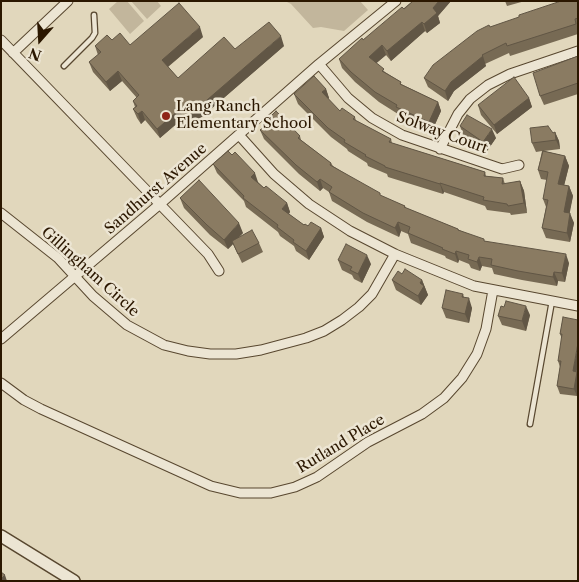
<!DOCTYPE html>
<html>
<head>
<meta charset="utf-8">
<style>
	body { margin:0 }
	#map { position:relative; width:579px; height:582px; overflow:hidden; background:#e1d7bc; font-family:"Libre Caslon Text",serif }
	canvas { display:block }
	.frame { position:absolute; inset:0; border:2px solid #2b1700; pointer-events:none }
	.north { position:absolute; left:15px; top:15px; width:50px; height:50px; -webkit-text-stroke:4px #ece5d3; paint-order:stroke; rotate:199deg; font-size:14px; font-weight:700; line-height:20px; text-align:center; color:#2b1700 }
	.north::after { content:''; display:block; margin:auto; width:18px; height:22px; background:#2b1700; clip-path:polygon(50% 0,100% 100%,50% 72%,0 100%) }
</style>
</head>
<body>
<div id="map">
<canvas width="579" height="582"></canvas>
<div class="frame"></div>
<div class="north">N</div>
</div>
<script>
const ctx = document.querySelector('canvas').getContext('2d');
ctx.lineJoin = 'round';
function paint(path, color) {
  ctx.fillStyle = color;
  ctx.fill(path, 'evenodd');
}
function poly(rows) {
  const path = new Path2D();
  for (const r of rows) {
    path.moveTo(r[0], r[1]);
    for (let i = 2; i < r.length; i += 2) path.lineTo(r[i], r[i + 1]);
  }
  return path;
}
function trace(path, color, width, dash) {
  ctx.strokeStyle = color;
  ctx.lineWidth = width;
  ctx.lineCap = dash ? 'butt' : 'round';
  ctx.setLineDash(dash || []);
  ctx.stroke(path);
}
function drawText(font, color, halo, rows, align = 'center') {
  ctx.font = font + ' "Libre Caslon Text",serif';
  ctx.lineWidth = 5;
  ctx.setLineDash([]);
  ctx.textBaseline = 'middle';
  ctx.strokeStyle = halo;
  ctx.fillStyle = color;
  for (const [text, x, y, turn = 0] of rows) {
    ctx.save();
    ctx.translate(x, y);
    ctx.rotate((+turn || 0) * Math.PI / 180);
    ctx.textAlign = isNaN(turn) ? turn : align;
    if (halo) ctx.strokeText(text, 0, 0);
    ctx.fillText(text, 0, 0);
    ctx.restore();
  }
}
paint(poly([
	[118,1,127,1,144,21,130,34,109,9],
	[131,1,157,1,161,6,147,19],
	[285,1,360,1,368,10,344,31,321,27,313,28,291,4]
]), '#c2b69c');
const service = poly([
	[64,66,92,38,95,33,94,15],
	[530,424,552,301]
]);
const minor = poly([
	[1,40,208,254,219,271],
	[13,53,68,1],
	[319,64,348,98,372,118,402,135,502,169,519,165],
	[239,135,274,174,309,204,350,231,395,254,474,286,578,306],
	[440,149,458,114,470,99,488,85,510,74,578,51],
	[1,213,58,258,93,296,127,325,164,345,188,351,210,354,236,354,261,350,306,338,324,331,342,320,359,307,372,294,395,254],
	[1,339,160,204,319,64,396,1],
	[1,383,24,400,41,409,211,486,240,493,271,493,295,487,317,477,368,442,422,414,444,398,462,378,477,354,486,329,493,290]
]);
const tertiary = poly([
	[1,536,74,581]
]);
trace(service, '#58472f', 7);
trace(minor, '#58472f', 11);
trace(tertiary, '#58472f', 14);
trace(service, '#ece5d3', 4.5);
trace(minor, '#ece5d3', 9);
trace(tertiary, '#ece5d3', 11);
paint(poly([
	[413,1,451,1,438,16,440,23,427,33,425,31,391,61,386,55,376,63,385,72,401,82,401,84,438,102,441,111,432,131,399,117,398,114,379,102,355,82,342,68,339,59],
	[505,1,525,1,507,6],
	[578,3,578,34,510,56,509,53,485,64,486,66,454,91,448,101,428,87,424,78,490,27],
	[203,37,168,67,178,78,235,49,284,46,189,128,181,120,160,138,145,120,141,124,137,118,133,109,135,107,133,101,137,98,122,81,110,91,93,72,89,62,98,55,95,46,112,40,130,45],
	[578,56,578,94,544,105,540,96],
	[326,89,329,98,328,99,340,111,355,117,356,121,391,139,392,143,485,172,486,176,503,178,505,184,520,181,524,191,527,213,511,215,510,213,487,210,485,206,444,192,443,194,388,177,387,174,368,166,367,163,348,151,347,149,331,137,298,104,294,94],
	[529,98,532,107,497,134,481,115,478,105],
	[265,122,300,136,301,140,331,163,333,166,381,196,405,206,406,208,458,229,459,230,485,241,569,263,565,282,558,281,557,286,522,280,494,274,492,268,482,266,480,271,471,268,469,264,459,260,458,263,446,258,445,256,411,243,408,234,401,231,399,237,367,222,332,201,329,192,323,188,320,191,299,174,264,139,260,130,266,124],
	[460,126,496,138,487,151,463,135],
	[555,132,559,141,560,149,544,151,565,156,569,166,564,185,569,186,573,196,569,213,574,223,570,242,546,238,542,228,546,207,543,199,547,180,541,179,538,170,542,151,536,152,532,143],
	[213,164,258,182,264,188,287,203,290,212,289,214,304,225,321,228,324,237,309,260,296,251,294,246,280,236,278,232,246,207,244,201,217,173],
	[180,198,243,233,239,237,259,243,263,252,242,263,233,244,228,249,210,235,184,208],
	[338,260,371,264,362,283,354,279,352,275,342,270],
	[402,274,422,280,428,295,421,305,396,290,392,280],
	[463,294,464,297,472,308,469,323,446,318,442,308],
	[530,315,526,331,502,325,498,316],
	[563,317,577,372,577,396,560,394,557,386,560,367,558,361,562,339,560,334]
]), '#776a54');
paint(poly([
	[439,1,451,1,438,16,440,23,427,33,424,24,433,8],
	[422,22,425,31,391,61,387,51],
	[200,27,203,37,165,69,162,60],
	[281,36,284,46,189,128,185,119],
	[382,45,386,55,372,67,369,57],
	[483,56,486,66,454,91,448,101,445,91,451,82],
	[118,71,122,81,110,91,106,82],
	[326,89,329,98,325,102,322,92],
	[529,98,532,107,497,134,494,125],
	[438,102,441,111,432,131,429,122],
	[142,111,145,120,141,124,138,114],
	[178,111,181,120,160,138,157,129],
	[492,129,496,138,487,151,483,142],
	[555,132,559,141,560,149,556,140],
	[565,156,569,166,562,194,558,184],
	[255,173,258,182,254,186,251,177],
	[320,179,323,188,320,191,317,182],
	[520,181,524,191,527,213,524,203],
	[440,183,444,192,443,194,440,184],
	[569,186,573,196,568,222,564,212],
	[287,203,290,212,285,218,282,209],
	[570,213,574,223,570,242,567,233],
	[398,222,401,231,399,237,395,228],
	[239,223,243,233,233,243,232,241,233,244,228,249,224,240],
	[321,228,324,237,309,260,306,251],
	[456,251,459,260,458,263,455,254],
	[566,254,569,263,565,282,562,273],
	[367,255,371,264,362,283,358,274],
	[479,257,482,266,480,271,477,262],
	[554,272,558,281,557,286,553,277],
	[422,280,428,295,421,305,418,296,420,283],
	[469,298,472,308,469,323,465,314],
	[526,306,530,315,526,331,522,321],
	[578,343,578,366,575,378,573,371],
	[577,372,578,374,578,391,577,396,574,389],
	[5,575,7,581,1,581,1,579]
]), '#615645');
const building = poly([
	[413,1,439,1,433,8,437,13,424,24,422,22,387,51,382,45,369,57,384,69,382,71,401,82,400,84,438,102,429,122,396,107,397,105,375,92,351,72,339,59,362,38,363,40,402,7,404,9,413,1],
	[561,1,577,1,578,3,578,18,575,19,576,24,507,46,506,43,482,55,483,56,451,82,445,91,424,78,433,65,477,31,489,25,490,27,519,17,519,15,561,1],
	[179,3,200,27,162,60,178,78,224,37,235,49,269,22,281,36,185,119,178,111,157,129,142,111,138,114,133,109,137,106,133,101,139,95,118,71,106,82,89,62,101,52,95,46,107,35,112,40,120,33,130,45,179,3],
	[578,56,578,83,540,96,533,73,578,56],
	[314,76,326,89,322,92,340,111,342,108,355,117,353,119,391,139,389,142,485,172,484,176,503,178,502,184,520,181,524,203,508,206,507,204,483,200,484,197,440,183,440,184,385,167,385,166,365,156,366,155,344,142,345,140,328,128,294,94,314,76],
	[514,77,529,98,494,125,478,105,514,77],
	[276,111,300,136,298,138,331,163,330,165,380,193,380,195,405,206,404,207,458,229,458,230,484,239,484,241,566,254,562,273,554,272,553,277,518,271,491,265,492,259,479,257,477,262,468,259,469,255,456,251,455,254,442,249,443,248,408,233,410,227,398,222,395,228,363,213,329,192,332,187,320,179,317,182,296,165,260,130,267,123,265,122,276,111],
	[467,115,492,129,483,142,460,126,467,115],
	[548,126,553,133,555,132,556,140,532,143,530,128,548,126],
	[228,151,232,155,235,152,255,173,251,177,264,188,266,186,287,203,282,209,304,225,305,224,308,226,311,222,321,228,306,251,293,242,294,240,277,227,278,225,243,198,244,196,213,164,228,151],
	[543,151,565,156,558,184,569,186,564,212,570,213,567,233,542,228,548,200,543,199,548,172,538,170,543,151],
	[199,180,239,223,224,240,207,225,180,198,199,180],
	[252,230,259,243,238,254,232,241,252,230],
	[346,244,367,255,358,274,350,270,352,267,338,260,346,244],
	[405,269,422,280,420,283,424,286,418,296,392,280,398,271,402,274,405,269],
	[446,290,463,294,462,297,469,298,465,314,442,308,446,290],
	[506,301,526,306,522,321,498,316,501,306,504,307,506,301],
	[563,317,578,320,578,343,573,371,577,372,574,389,557,386,561,361,558,361,562,334,560,334,563,317],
	[1,572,5,575,1,579,1,572]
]);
paint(building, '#8a7b62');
trace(building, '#615645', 1);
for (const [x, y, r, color] of [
	[166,116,5,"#8f2418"]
]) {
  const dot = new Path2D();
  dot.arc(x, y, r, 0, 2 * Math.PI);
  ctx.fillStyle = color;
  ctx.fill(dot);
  trace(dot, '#ece5d3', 2);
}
drawText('15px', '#2b1700', '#ece5d3', [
	["Lang Ranch",176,107],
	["Elementary School",176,124]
], 'left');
drawText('15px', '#2b1700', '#ece5d3', [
	["Solway Court",442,133,20],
	["Sandhurst Avenue",156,189,-41],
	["Gillingham Circle",90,272,42],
	["Rutland Place",341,444,-31]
]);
</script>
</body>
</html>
